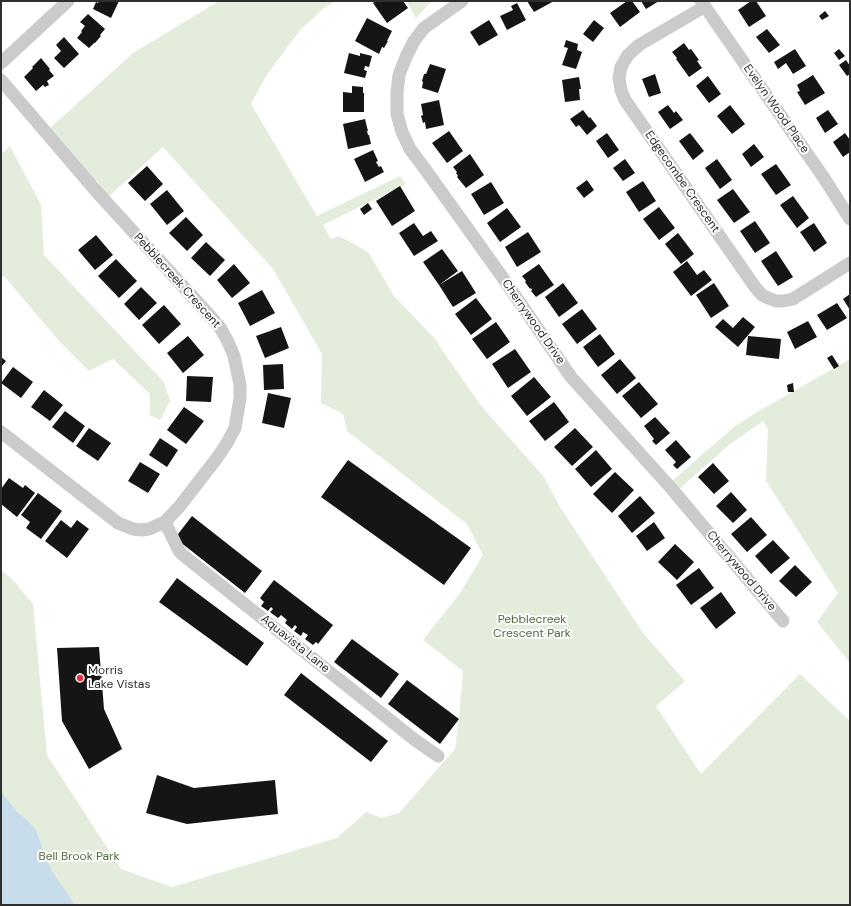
<!DOCTYPE html>
<html>
<head>
<meta charset="utf-8">
<style>
	body { margin:0 }
	#map { position:relative; width:851px; height:906px; overflow:hidden; background:#fff; font-family:"DM Sans",sans-serif }
	canvas { display:block }
	.frame { position:absolute; inset:0; border:2px solid #2e2e2e; pointer-events:none }
</style>
</head>
<body>
<div id="map">
<canvas width="851" height="906"></canvas>
<div class="frame"></div>
</div>
<script>
const ctx = document.querySelector('canvas').getContext('2d');
ctx.lineJoin = 'round';
function paint(path, color) {
  ctx.fillStyle = color;
  ctx.fill(path, 'evenodd');
}
function poly(rows) {
  const path = new Path2D();
  for (const r of rows) {
    path.moveTo(r[0], r[1]);
    for (let i = 2; i < r.length; i += 2) path.lineTo(r[i], r[i + 1]);
  }
  return path;
}
function trace(path, color, width, dash) {
  ctx.strokeStyle = color;
  ctx.lineWidth = width;
  ctx.lineCap = dash ? 'butt' : 'round';
  ctx.setLineDash(dash || []);
  ctx.stroke(path);
}
function drawText(font, color, halo, rows, align = 'center') {
  ctx.font = font + ' "DM Sans",sans-serif';
  ctx.lineWidth = 4;
  ctx.setLineDash([]);
  ctx.textBaseline = 'middle';
  ctx.strokeStyle = halo;
  ctx.fillStyle = color;
  for (const [text, x, y, turn = 0] of rows) {
    ctx.save();
    ctx.translate(x, y);
    ctx.rotate((+turn || 0) * Math.PI / 180);
    ctx.textAlign = isNaN(turn) ? turn : align;
    if (halo) ctx.strokeText(text, 0, 0);
    ctx.fillText(text, 0, 0);
    ctx.restore();
  }
}
paint(poly([
	[219,1,336,1,324,8,300,30,266,76,251,104,317,216,400,176,406,184,323,225,331,239,339,236,368,252,394,296,437,341,442,350,482,407,544,477,560,507,643,633,685,681,656,706,701,774,800,674,850,721,850,905,65,905,1,810,1,570,12,579,33,604,47,755,121,869,172,887,337,838,366,812,382,818,399,813,455,749,459,719,463,671,423,640,460,593,483,555,467,524,347,431,343,414,321,403,322,354,273,269,163,147,108,197,97,185,99,183,96,180,94,181,48,130,133,53],
	[406,1,430,1,431,2,416,18],
	[10,146,41,205,44,255,164,382,170,401,160,420,150,415,150,394,113,359,89,371,59,341,4,276,1,278,1,154],
	[850,359,850,663,817,622,838,593,766,481,768,429,763,421,729,445,678,490,671,482,735,426,757,412]
]), '#e4ecdc');
paint(poly([
	[1,791,11,804,18,813,25,818,36,830,46,859,52,871,75,905,1,905]
]), '#c8ddeb');
paint(poly([
	[99,1,119,1,111,18,93,9,96,2,98,3],
	[376,1,403,1,408,8,387,23,373,3],
	[527,1,554,1,534,12],
	[627,1,632,1,640,12,620,27,610,13],
	[641,1,659,1,646,9],
	[751,1,756,1,766,16,749,27,738,10],
	[517,3,526,20,507,30,500,16,513,10,511,6],
	[825,11,829,16,822,20,819,16],
	[88,14,105,29,100,35,101,36,95,43,94,43,89,48,77,38,82,32,81,31,85,26,80,22],
	[367,18,392,31,387,41,388,41,384,48,382,47,379,54,355,41],
	[489,20,498,35,479,46,470,32],
	[594,20,604,28,593,42,583,34],
	[767,29,780,45,769,53,756,37],
	[64,37,79,54,64,68,54,58,61,51,56,45],
	[566,40,578,44,577,50,582,52,576,69,562,65,568,48,564,47],
	[684,43,689,50,691,49,699,60,697,61,702,68,689,77,676,59,677,58,672,52],
	[795,49,806,66,793,74,786,63,778,69,774,62],
	[839,49,845,56,839,60,834,53],
	[349,53,360,56,360,53,372,56,369,67,365,66,364,70,367,71,365,78,344,73],
	[41,58,50,69,49,70,54,76,47,81,49,85,45,87,43,85,36,91,24,77,33,68,32,67],
	[846,60,850,66,850,74,847,76,839,65],
	[430,64,446,69,438,93,422,88,423,82,422,81,424,74,426,74],
	[655,74,661,93,649,97,642,79],
	[813,75,825,93,805,105,797,92,800,91,797,85],
	[708,76,721,94,709,103,696,86],
	[579,77,581,89,579,89,580,100,565,102,562,80],
	[352,86,363,87,363,93,364,93,364,112,343,112,343,92,352,93],
	[439,100,444,125,426,129,425,122,423,123,421,116,423,115,421,104],
	[668,105,674,113,676,111,683,120,670,129,658,112],
	[730,105,745,124,732,134,717,116],
	[583,110,589,118,590,117,597,126,587,135,579,125,576,127,570,119],
	[828,110,838,124,825,133,816,118],
	[365,119,368,131,367,131,368,135,369,135,371,144,348,149,343,124],
	[449,131,463,151,447,163,432,143],
	[607,133,619,150,608,158,596,141],
	[690,133,704,151,693,160,679,141],
	[845,133,850,140,850,152,843,157,833,142],
	[754,144,764,157,751,167,742,154],
	[373,150,378,161,376,162,379,167,381,166,384,172,365,182,354,159],
	[470,154,484,175,466,188,457,177,458,176,456,173,457,172,453,167],
	[625,159,635,173,623,181,613,168],
	[717,159,732,180,720,189,705,168],
	[776,164,791,185,776,195,761,174],
	[147,166,163,184,145,201,128,183],
	[587,180,594,190,584,198,576,188],
	[643,181,656,201,639,212,626,192],
	[491,182,504,203,484,215,471,194],
	[400,186,415,211,392,226,376,201],
	[733,189,750,212,734,223,717,200],
	[167,190,184,211,167,225,150,204],
	[793,196,809,218,797,228,780,205],
	[368,203,372,209,364,215,360,209],
	[659,207,675,228,659,240,643,219],
	[507,208,521,227,500,242,487,223],
	[186,217,203,235,187,251,169,233],
	[755,221,770,243,755,253,740,231],
	[414,223,423,236,431,231,438,241,414,256,399,233],
	[814,223,827,243,814,252,800,232],
	[528,232,541,252,517,267,505,247],
	[678,233,694,254,681,264,665,244],
	[96,235,113,255,95,270,78,250],
	[206,242,225,260,210,276,191,258],
	[442,249,458,271,439,285,423,262],
	[776,251,793,277,778,286,761,261],
	[116,259,137,281,119,298,98,276],
	[687,261,697,275,704,270,712,280,691,296,673,272],
	[234,264,250,283,232,298,217,280],
	[539,264,554,285,536,297,531,291,532,290,531,288,530,289,525,282,526,281,522,276],
	[462,271,476,293,453,307,439,285],
	[563,283,578,303,559,317,545,297],
	[714,283,729,306,711,318,696,295],
	[141,287,157,303,139,320,124,304],
	[262,290,275,313,250,326,238,303],
	[850,294,850,310,843,299],
	[476,298,492,319,471,335,455,314],
	[837,303,847,318,827,330,817,315],
	[164,305,181,324,159,344,142,325],
	[582,309,597,329,577,344,562,324],
	[743,317,755,327,738,347,715,327,723,319,733,328],
	[808,321,817,337,795,349,787,332],
	[496,322,510,342,487,359,472,339],
	[281,327,289,348,265,358,256,336],
	[600,334,615,354,598,367,583,347],
	[188,336,204,355,183,373,167,353],
	[748,336,781,339,779,359,746,355],
	[515,349,531,372,508,388,492,364],
	[832,355,839,366,834,369,827,358],
	[1,357,6,361,1,367],
	[620,359,636,378,617,394,601,375],
	[283,364,284,389,264,390,263,365],
	[13,367,33,382,21,398,1,383],
	[187,376,213,377,211,402,186,401],
	[534,377,551,397,527,416,511,396],
	[639,382,658,404,641,418,622,396],
	[793,383,794,392,788,392,787,385],
	[44,390,63,405,50,421,31,407],
	[268,393,291,398,284,428,262,423],
	[554,402,569,422,545,441,529,421],
	[184,407,204,421,186,444,167,430],
	[65,411,85,426,73,443,52,427],
	[655,417,670,433,656,445,652,441,654,439,644,426],
	[89,428,111,443,98,461,76,446],
	[575,428,593,447,572,466,554,447],
	[160,438,178,450,167,467,149,455],
	[676,440,691,457,677,469,673,465,676,462,665,450],
	[596,450,612,469,591,487,575,469],
	[348,460,471,548,444,585,321,497],
	[140,462,160,474,148,493,128,481],
	[713,463,729,481,714,494,698,477],
	[615,472,634,490,612,513,593,494],
	[9,478,23,488,25,485,35,493,17,517,1,504,1,489],
	[731,492,747,510,733,523,716,506],
	[38,493,62,511,41,539,26,528,30,522,21,515],
	[640,496,655,513,632,533,618,516],
	[192,516,262,571,245,593,175,538],
	[751,517,767,535,747,552,731,534],
	[61,520,71,528,77,520,89,529,67,558,45,541],
	[654,522,665,538,647,551,636,536],
	[773,540,790,558,771,574,755,556],
	[675,544,694,562,677,580,658,562],
	[795,565,812,582,796,597,779,581],
	[699,568,714,588,691,605,676,585],
	[177,578,264,643,247,666,159,602],
	[274,580,333,625,318,644,316,642,313,645,305,639,308,635,303,632,301,636,294,631,297,627,295,625,292,629,285,623,287,620,281,615,278,618,270,612,273,609,271,607,268,611,261,606,264,602,260,598],
	[721,592,736,613,716,629,700,608],
	[352,639,399,674,381,698,334,662],
	[99,647,104,709,122,749,89,769,62,721,57,648],
	[301,673,388,741,371,762,284,695],
	[407,680,459,719,440,744,388,704],
	[157,775,194,788,275,780,278,814,187,824,146,813]
]), '#151515');
trace(poly([
	[462,1,424,28,414,41,406,57,399,75,397,93,397,114,402,132,410,149,425,169,503,278,571,377,671,488,783,621],
	[701,1,824,178,850,219],
	[704,7,639,45,628,55,621,67,619,78,621,90,625,100,755,287,762,295,768,298,776,301,783,301,793,299,850,263],
	[1,63,68,1],
	[1,80,96,191,211,317,221,329,228,342,234,356,240,385,240,398,235,428,227,443,217,458,179,507,165,522,149,529,142,530,133,529,118,523,1,432],
	[165,522,179,551,183,555,415,740,438,756]
]), '#cbcbcb', 13);
for (const [x, y, r, color] of [
	[80,678,4,"#e4313a"]
]) {
  const dot = new Path2D();
  dot.arc(x, y, r, 0, 2 * Math.PI);
  ctx.fillStyle = color;
  ctx.fill(dot);
  trace(dot, '#fff', 1.5);
}
drawText('12px', '#2e2e2e', '#fff', [
	["Evelyn Wood Place",776,109,55],
	["Edgecombe Crescent",682,182,55],
	["Pebblecreek Crescent",177,281,48],
	["Cherrywood Drive",533,322,55],
	["Cherrywood Drive",741,571,50],
	["Aquavista Lane",295,644,39]
]);
drawText('12px', '#506a3c', '#fff', [
	["Pebblecreek",532,620],
	["Crescent Park",532,634],
	["Bell Brook Park",79,857]
]);
drawText('12px', '#2e2e2e', '#fff', [
	["Morris",88,671],
	["Lake Vistas",88,685]
], 'left');
</script>
</body>
</html>
